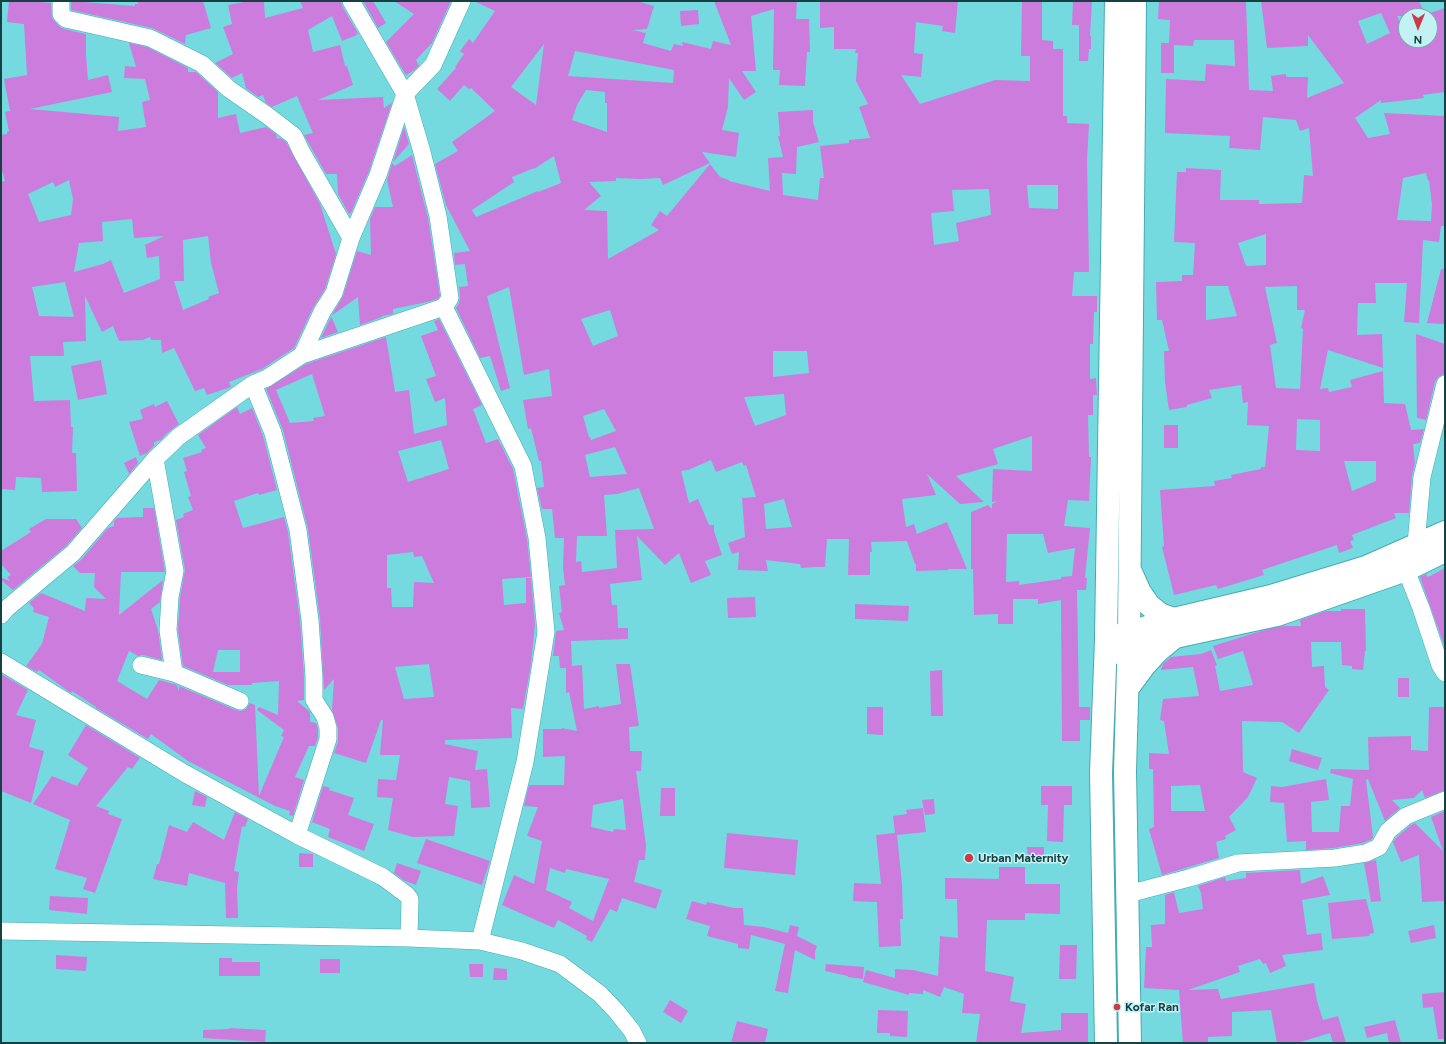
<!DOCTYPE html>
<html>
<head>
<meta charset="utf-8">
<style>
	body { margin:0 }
	#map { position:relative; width:1446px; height:1044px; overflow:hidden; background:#74dae0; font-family:Figtree,sans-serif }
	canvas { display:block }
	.frame { position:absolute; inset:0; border:2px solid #154143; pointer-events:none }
	.north { position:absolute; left:1398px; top:8px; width:40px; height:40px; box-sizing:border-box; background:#c3f2f4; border:1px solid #7dabad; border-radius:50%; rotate:181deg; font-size:11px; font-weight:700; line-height:16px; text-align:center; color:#154143 }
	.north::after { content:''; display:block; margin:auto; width:14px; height:18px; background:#ca3a48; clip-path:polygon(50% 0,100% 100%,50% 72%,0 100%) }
</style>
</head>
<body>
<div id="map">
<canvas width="1446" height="1044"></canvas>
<div class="frame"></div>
<div class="north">N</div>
</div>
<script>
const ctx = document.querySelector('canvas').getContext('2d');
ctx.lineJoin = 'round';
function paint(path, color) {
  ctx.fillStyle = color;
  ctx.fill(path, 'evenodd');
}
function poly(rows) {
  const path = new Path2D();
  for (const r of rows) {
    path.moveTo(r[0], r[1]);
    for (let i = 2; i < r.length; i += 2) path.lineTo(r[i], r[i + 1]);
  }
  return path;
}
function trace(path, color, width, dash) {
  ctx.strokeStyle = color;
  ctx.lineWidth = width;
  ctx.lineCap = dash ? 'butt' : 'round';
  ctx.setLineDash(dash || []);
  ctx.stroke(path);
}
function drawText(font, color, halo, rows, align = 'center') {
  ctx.font = font + ' Figtree,sans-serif';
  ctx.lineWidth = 3;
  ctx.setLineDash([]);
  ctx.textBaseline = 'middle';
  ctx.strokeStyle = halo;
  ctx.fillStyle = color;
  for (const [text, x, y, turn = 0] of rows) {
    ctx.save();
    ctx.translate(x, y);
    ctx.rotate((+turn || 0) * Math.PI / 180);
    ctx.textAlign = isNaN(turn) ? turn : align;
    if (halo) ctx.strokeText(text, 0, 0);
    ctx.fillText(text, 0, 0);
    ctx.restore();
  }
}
paint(poly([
	[9,1,41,1,41,2,51,3,52,18,59,26,64,29,86,34,86,55,88,80,108,75,112,92,30,109,119,117,118,131,146,127,142,102,150,100,145,79,124,78,125,66,136,67,129,43,147,47,188,68,188,72,196,72,218,92,218,118,236,114,240,133,266,127,276,134,277,139,280,138,286,142,320,204,336,254,325,289,313,308,294,348,262,369,229,382,231,387,207,395,204,388,195,391,174,348,162,353,161,340,151,340,150,337,143,340,119,341,113,326,102,332,85,296,86,341,63,342,64,356,30,356,34,401,70,400,71,427,73,427,72,453,76,453,77,491,42,492,41,478,16,477,15,490,1,489,1,182,5,181,1,167,1,135,7,134,7,132,9,131,5,112,10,111,4,79,27,75,24,24,7,22],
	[69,180,73,199,71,215,39,222,28,194,53,182,55,187],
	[132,219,134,238,164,236,145,245,147,258,159,256,160,279,124,293,111,260,103,264,74,272,79,243,103,241,102,222],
	[208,236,211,263,219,293,208,297,209,299,183,310,174,281,184,281,183,240],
	[65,282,74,317,39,316,32,287],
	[71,1,135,6,135,4,138,4,138,1,203,1,211,28,186,35,185,44,152,28,71,10],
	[249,1,264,1,265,18,303,8,300,1,341,1,342,6,359,35,355,32,357,35,342,41,332,16,308,30,313,52,340,45,345,66,347,66,353,85,318,100,383,97,384,108,392,103,369,171,351,213,349,214,338,194,337,174,326,174,304,135,313,133,297,96,272,107,266,103,263,95,258,97,246,88,242,73,232,78,215,63,233,54,223,27,232,24,228,5],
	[363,1,373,1,386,23,378,28],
	[394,1,451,1,432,43,416,60,419,66,413,71,406,75,386,42,414,14],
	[474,1,637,1,654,6,647,29,633,30,646,33,643,43,671,51,674,44,683,46,682,42,711,49,713,41,731,45,714,1,797,1,796,19,809,19,810,52,807,52,805,86,779,85,780,70,773,70,774,9,751,16,756,71,742,71,756,92,744,100,729,78,728,107,722,130,739,133,736,157,702,152,710,163,663,185,660,178,640,179,616,178,616,181,589,182,601,196,584,210,607,211,608,259,659,230,651,225,660,211,667,216,710,164,720,177,729,180,729,181,770,191,768,158,783,157,778,136,780,136,778,112,813,110,813,122,819,142,797,147,796,174,782,173,783,195,818,200,820,178,824,178,820,146,849,143,849,140,870,138,859,107,868,104,856,81,858,53,855,53,856,49,834,49,834,27,820,28,820,1,958,1,955,33,942,31,943,26,916,22,914,53,923,54,921,77,901,75,920,104,995,80,1030,81,1030,56,1021,56,1022,1,1042,1,1042,40,1053,41,1053,49,1063,49,1063,116,1067,116,1067,123,1089,124,1087,160,1089,272,1074,272,1072,296,1097,296,1097,312,1094,312,1093,344,1090,344,1090,379,1096,378,1097,395,1093,395,1093,415,1088,415,1089,457,1091,457,1089,501,1068,500,1064,526,1090,528,1085,578,1087,578,1086,590,1077,590,1079,707,1090,707,1090,720,1080,720,1080,741,1062,741,1061,600,1038,604,1038,599,1013,599,1013,624,998,624,998,614,974,615,973,569,971,569,971,512,988,505,992,509,992,504,998,501,992,502,993,469,1032,471,1032,436,993,449,998,464,956,476,984,502,960,504,927,474,936,495,902,499,906,527,914,524,917,534,947,522,967,569,948,569,948,570,916,571,916,564,915,564,907,541,871,542,872,552,870,552,870,575,848,575,849,539,827,539,825,567,814,567,801,568,800,564,766,560,768,571,738,570,739,552,732,554,728,543,745,537,742,498,756,497,746,465,744,466,742,462,716,472,711,460,688,470,681,471,689,503,698,499,709,525,714,525,714,531,722,555,705,561,711,575,691,583,679,553,665,565,637,536,642,580,610,584,612,605,617,605,618,628,628,628,628,639,571,641,572,666,582,665,584,709,599,706,599,708,621,704,616,664,630,664,639,726,629,727,630,751,642,751,641,771,636,771,646,845,645,860,639,860,634,882,662,890,656,909,622,898,617,912,610,909,592,942,586,939,587,936,558,920,554,928,502,905,514,875,534,884,542,841,527,836,538,807,524,806,529,785,564,785,565,756,543,757,543,729,562,729,562,728,577,731,569,692,566,693,566,668,560,668,559,656,553,656,556,631,564,630,559,613,562,612,559,586,565,585,563,568,564,538,555,538,552,509,542,509,537,488,544,487,541,461,539,461,531,428,528,429,523,400,552,396,549,369,524,375,509,287,487,296,510,388,501,391,490,356,480,358,456,308,459,303,460,297,459,287,468,286,465,264,455,265,454,253,470,251,446,205,435,164,458,151,452,142,495,111,471,88,469,89,464,85,450,101,437,89,456,68,455,67,464,54,460,51,469,39,473,43,495,11],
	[544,44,536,105,511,87],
	[575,51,674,70,673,83,568,76],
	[586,90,605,92,605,103,607,103,607,132,572,120,577,105],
	[554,156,561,183,538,192,538,191,476,217,472,210,514,182,512,177,534,168,534,169],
	[1027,185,1058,185,1058,209,1029,208],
	[989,189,991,215,956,223,959,241,934,245,931,213,954,211,952,190],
	[610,310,618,336,593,346,581,319],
	[773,351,807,351,809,373,773,377],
	[784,394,786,415,755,426,744,397],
	[604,409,616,431,591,440,590,437,589,437,583,416],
	[615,447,627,474,590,477,585,455],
	[639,488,654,529,615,530,617,568,582,572,581,561,576,562,577,536,607,536,604,495,617,494],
	[784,499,792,527,766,529,764,504],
	[1007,534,1043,534,1048,553,1075,548,1072,576,1061,577,1061,579,1019,585,1019,581,1006,582],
	[623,799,626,830,614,829,613,832,591,827,593,805],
	[550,868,565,873,566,869,609,879,593,921,569,908,572,902,546,890],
	[1073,1,1092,1,1090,36,1091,36,1091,49,1089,49,1088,61,1079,61,1079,25,1072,25],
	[1159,1,1246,1,1249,90,1273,91,1271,76,1286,74,1286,77,1308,77,1307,98,1344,83,1308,35,1308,46,1267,48,1261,1,1419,1,1426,16,1397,16,1406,35,1406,40,1430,40,1430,13,1445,8,1445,92,1423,95,1424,98,1381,103,1381,100,1355,118,1368,138,1390,134,1384,113,1445,116,1445,226,1441,226,1439,242,1423,240,1419,323,1404,322,1407,283,1375,283,1376,303,1358,303,1357,335,1382,334,1383,368,1328,350,1320,389,1328,388,1329,392,1352,387,1350,380,1383,371,1384,403,1405,404,1411,430,1424,429,1420,443,1413,444,1415,463,1412,476,1409,513,1394,513,1396,518,1352,535,1354,540,1350,541,1353,548,1339,553,1337,545,1262,570,1264,575,1218,589,1216,585,1174,595,1162,547,1164,546,1160,490,1215,486,1214,481,1232,478,1231,475,1261,469,1261,467,1265,467,1269,426,1247,425,1248,402,1243,403,1241,385,1209,390,1212,398,1187,405,1187,407,1169,410,1165,382,1164,351,1169,351,1162,320,1157,320,1156,282,1182,281,1182,275,1193,275,1195,243,1174,242,1177,172,1186,172,1186,168,1221,170,1220,200,1259,200,1259,204,1302,203,1304,175,1313,176,1309,128,1300,131,1296,120,1263,117,1260,150,1229,148,1230,136,1165,133,1166,79,1205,81,1206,64,1235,66,1234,40,1194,40,1193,46,1174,45,1174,73,1161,73,1161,43,1169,43,1170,20,1158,19],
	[1381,13,1390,33,1367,44,1358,21],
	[1426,173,1428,181,1429,180,1432,205,1431,221,1397,220,1403,178],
	[1266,234,1266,265,1246,266,1238,243],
	[1206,286,1228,286,1237,316,1206,320],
	[1297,286,1297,310,1305,310,1301,328,1303,329,1300,389,1276,388,1270,345,1277,343,1265,287],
	[1297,419,1320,420,1320,451,1296,450],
	[1344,461,1376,461,1376,481,1352,491],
	[698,10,699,24,681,26,680,11],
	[404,127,409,144,393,162],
	[412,155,428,218,440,296,438,299,427,302,393,309,393,314,382,316,382,317,360,325,358,297,331,316,338,332,321,338,331,317,343,296,357,251,371,255,370,219,375,207,393,207,387,180,392,163,395,166],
	[1441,269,1445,269,1445,324,1427,323],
	[439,319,482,405,473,409,486,443,498,439,513,469,527,539,531,577,502,579,504,605,526,603,526,578,531,578,535,624,531,664,523,709,511,708,512,738,445,740,445,744,478,751,475,770,487,769,490,807,471,808,470,781,449,777,445,804,458,806,454,836,413,837,388,830,393,798,377,797,378,779,396,780,400,755,380,755,383,720,381,720,366,763,334,753,338,742,338,728,332,710,334,679,324,690,320,619,308,529,283,430,266,389,306,364,386,337,395,392,409,390,414,434,447,425,445,398,435,402,426,379,436,376,421,336,438,330,434,321],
	[312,374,325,416,313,418,314,421,290,423,276,390],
	[441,440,449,469,408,482,398,451],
	[413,552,414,557,422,556,434,583,414,582,413,607,392,607,391,588,387,588,387,555],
	[429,664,434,697,404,699,395,667],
	[1416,334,1445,344,1445,370,1444,374,1438,377,1435,382,1426,420,1417,418],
	[101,360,107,394,78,400,71,366],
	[167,401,179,424,166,434,161,440,154,442,154,446,147,453,140,456,129,422,143,419,140,410,154,404,155,407],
	[237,407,240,414,252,408,263,436,277,490,259,495,258,493,234,501,243,528,284,517,288,532,300,621,304,677,304,700,297,701,310,712,310,722,316,723,318,729,318,737,315,746,309,746,295,777,304,780,293,816,289,815,290,811,275,806,188,761,151,734,148,739,96,708,96,707,72,691,71,693,68,691,39,670,37,672,26,666,42,644,49,617,33,612,34,608,29,603,41,593,85,611,86,598,106,599,94,587,95,573,80,573,73,566,81,560,108,528,114,526,114,521,117,518,143,517,143,508,154,508,165,572,121,572,119,615,163,580,160,602,151,609,158,630,162,660,143,655,138,656,129,651,117,681,147,699,159,680,177,685,179,692,179,686,236,710,241,711,246,709,250,703,255,705,259,796,284,737,281,736,284,730,257,710,259,707,278,715,279,681,252,683,252,685,228,685,183,666,178,630,180,598,185,570,176,520,184,517,183,514,193,510,188,497,191,496,184,472,187,471,183,458,202,452,201,450,206,448,198,435],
	[218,650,240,650,240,672,213,672],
	[1164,425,1178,425,1178,448,1164,448],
	[136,457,138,463,129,474,124,463],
	[46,519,76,519,82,528,66,546,13,590,1,580,2,578,10,581,7,577,11,575,1,564,1,551,31,532,29,529],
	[1445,568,1445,648,1420,577,1426,574,1428,577],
	[755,597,756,617,728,618,727,598],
	[855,604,909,606,908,621,855,619],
	[1341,609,1365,609,1366,651,1365,651,1363,670,1352,669,1352,666,1342,665,1341,642,1311,642,1312,667,1324,666,1325,687,1329,690,1299,733,1282,722,1242,721,1243,772,1257,778,1248,797,1229,817,1236,830,1225,836,1226,839,1216,842,1219,858,1162,875,1149,829,1154,827,1153,769,1149,769,1149,753,1169,754,1164,721,1160,720,1163,699,1199,696,1193,667,1161,670,1163,664,1171,657,1201,654,1211,650,1217,665,1215,666,1220,691,1253,685,1243,651,1218,659,1213,646,1261,631,1282,626,1301,626,1300,620,1326,611,1341,611],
	[1200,785,1205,811,1171,811,1171,786],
	[942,670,943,716,931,716,930,671],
	[1,674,28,690,16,715,36,720,29,747,44,751,31,803,1,791],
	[1398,678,1409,678,1409,697,1398,697],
	[867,707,883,707,883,735,867,734],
	[1429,707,1445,707,1445,790,1425,798,1422,790,1414,798,1392,800,1400,808,1385,821,1368,779,1366,780,1373,837,1372,839,1363,843,1334,848,1306,850,1306,841,1287,842,1284,803,1270,802,1271,786,1282,787,1326,779,1329,800,1311,802,1312,832,1339,832,1341,806,1350,806,1353,779,1330,773,1331,769,1369,770,1368,737,1411,736,1411,750,1428,751],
	[86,725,140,758,132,769,128,767,96,806,109,811,108,814,122,819,95,893,83,889,87,878,55,869,70,820,33,804,52,776,77,786,88,768,68,755],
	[1292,749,1322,758,1318,770,1289,761],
	[323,786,330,788,329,790,354,798,348,815,374,824,364,851,328,837,330,829,312,822],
	[1041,786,1072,786,1072,805,1064,805,1063,842,1047,841,1048,805,1041,805],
	[661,788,675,788,675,816,660,816],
	[195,791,207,797,205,807,192,805],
	[934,799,935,814,925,815,922,800],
	[923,808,926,832,897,835,902,884,903,919,900,919,901,946,879,947,877,902,853,901,854,883,881,884,876,835,895,833,893,816,907,814,906,810],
	[1445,811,1445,851,1444,852,1445,853,1445,901,1422,902,1419,855,1401,862,1393,842,1396,838,1411,825,1415,823,1443,851,1431,817],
	[235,812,248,819,245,827,242,826,234,871,239,872,237,888,238,918,226,918,225,883,189,873,187,886,153,879,157,864,159,864,169,825,187,832,193,822,224,840],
	[727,833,798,840,795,875,724,868],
	[426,839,490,861,482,885,417,863],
	[1027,847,1044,847,1044,861,1028,861],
	[299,853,313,854,313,867,299,867],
	[1376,860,1381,901,1371,902,1364,863],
	[397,863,421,871,416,885,405,881,394,873],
	[999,867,1025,867,1025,884,1060,884,1060,914,1025,913,1025,920,987,920,985,971,1014,977,1010,1001,1026,1004,1021,1033,1061,1030,1061,1013,1088,1013,1088,1043,976,1043,980,1014,962,1013,964,994,944,987,940,997,923,990,923,994,909,993,909,995,863,982,866,970,895,978,895,969,913,970,938,976,940,936,958,938,957,899,945,899,945,878,999,879],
	[1300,870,1301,884,1323,876,1330,895,1302,900,1307,935,1321,933,1323,950,1282,955,1286,966,1270,973,1266,963,1263,964,1260,959,1238,966,1240,972,1188,990,1218,989,1221,999,1314,983,1317,1001,1323,1020,1338,1016,1346,1043,1333,1043,1330,1033,1297,1043,1277,1043,1271,1010,1232,1012,1232,1036,1208,1037,1208,1043,1183,1043,1179,990,1144,988,1146,947,1152,947,1151,925,1165,924,1165,895,1174,892,1179,913,1203,909,1201,893,1198,886,1225,877,1226,881,1246,878,1246,873],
	[50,896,88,898,87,914,49,910],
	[1366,899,1372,922,1374,933,1369,934,1370,936,1332,939,1328,903],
	[692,901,706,905,707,902,734,908,743,908,744,925,764,927,788,933,790,925,799,927,797,936,817,946,815,952,815,960,795,950,788,993,775,991,785,944,751,935,749,949,738,948,738,944,707,936,710,926,686,919],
	[1434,925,1436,938,1411,943,1408,931],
	[1060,945,1077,945,1076,979,1059,979],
	[56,955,87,957,86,971,56,969],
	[219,958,232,958,232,962,260,962,260,976,219,976],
	[320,959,340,959,340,973,320,973],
	[469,964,483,964,483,977,470,977],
	[826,964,864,967,863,979,848,977,848,976,825,971],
	[494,968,507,969,507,980,493,980],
	[1445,992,1445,1039,1438,1039,1433,1007,1423,1008,1422,994],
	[670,1000,688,1011,681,1023,663,1012],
	[878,1010,908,1011,907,1037,890,1036,890,1033,877,1033],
	[1395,1020,1401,1043,1389,1043,1387,1033,1367,1038,1364,1027],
	[737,1021,768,1029,765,1043,731,1043],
	[229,1028,266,1030,265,1042,203,1038,203,1030,229,1029]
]), '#cc7cdd');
const street = poly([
	[61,1,61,14,66,19,150,38,202,64,229,89,268,116,294,136,301,151,351,238],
	[444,307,523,466,537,538,546,632,525,762,480,941],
	[302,355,322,312,334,293,351,238,378,175,405,94,433,65,462,1],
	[253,384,273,433,298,530,310,620,314,677,314,700,325,717,328,728,328,739,297,835],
	[155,459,175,571,170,597,168,630,174,673],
	[1416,544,1422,477,1445,384],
	[1406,570,1421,608,1440,665,1445,673],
	[1,615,6,609,73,553,155,459,171,444,178,437,253,384,267,378,302,355,444,307,450,298,438,216,422,152,405,94,351,1],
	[1,662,184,773,297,835,383,877,407,895,410,899,409,938],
	[141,665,174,673,240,701],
	[1128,894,1189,878,1238,863,1335,858,1366,853,1379,847,1388,831,1406,816,1445,800],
	[1,931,409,938,480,941,522,951,560,964,600,994,617,1012,632,1031,638,1043]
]);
const secondary = poly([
	[1106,639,1174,619,1271,596,1366,567,1445,532],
	[1106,655,1175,637,1277,615,1406,570,1445,551]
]);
const primary = poly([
	[1131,572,1140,592,1149,605,1160,614,1174,619],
	[1128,688,1145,665,1158,651,1175,637],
	[1106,1043,1101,773,1106,639,1116,1],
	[1130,1043,1125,771,1129,632,1135,1]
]);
trace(street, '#43acb2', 18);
trace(secondary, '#43acb2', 24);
trace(primary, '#43acb2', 24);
trace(street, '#fff', 17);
trace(secondary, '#fff', 22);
trace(primary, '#fff', 22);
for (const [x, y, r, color] of [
	[969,858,5,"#ca3a48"],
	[1117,1007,4,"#ca3a48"]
]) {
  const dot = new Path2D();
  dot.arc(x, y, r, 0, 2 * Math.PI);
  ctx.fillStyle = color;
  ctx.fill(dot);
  trace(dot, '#c3f2f4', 1.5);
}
drawText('bold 12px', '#154143', '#c3f2f4', [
	["Urban Maternity",978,858],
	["Kofar Ran",1125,1007]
], 'left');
</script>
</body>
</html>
